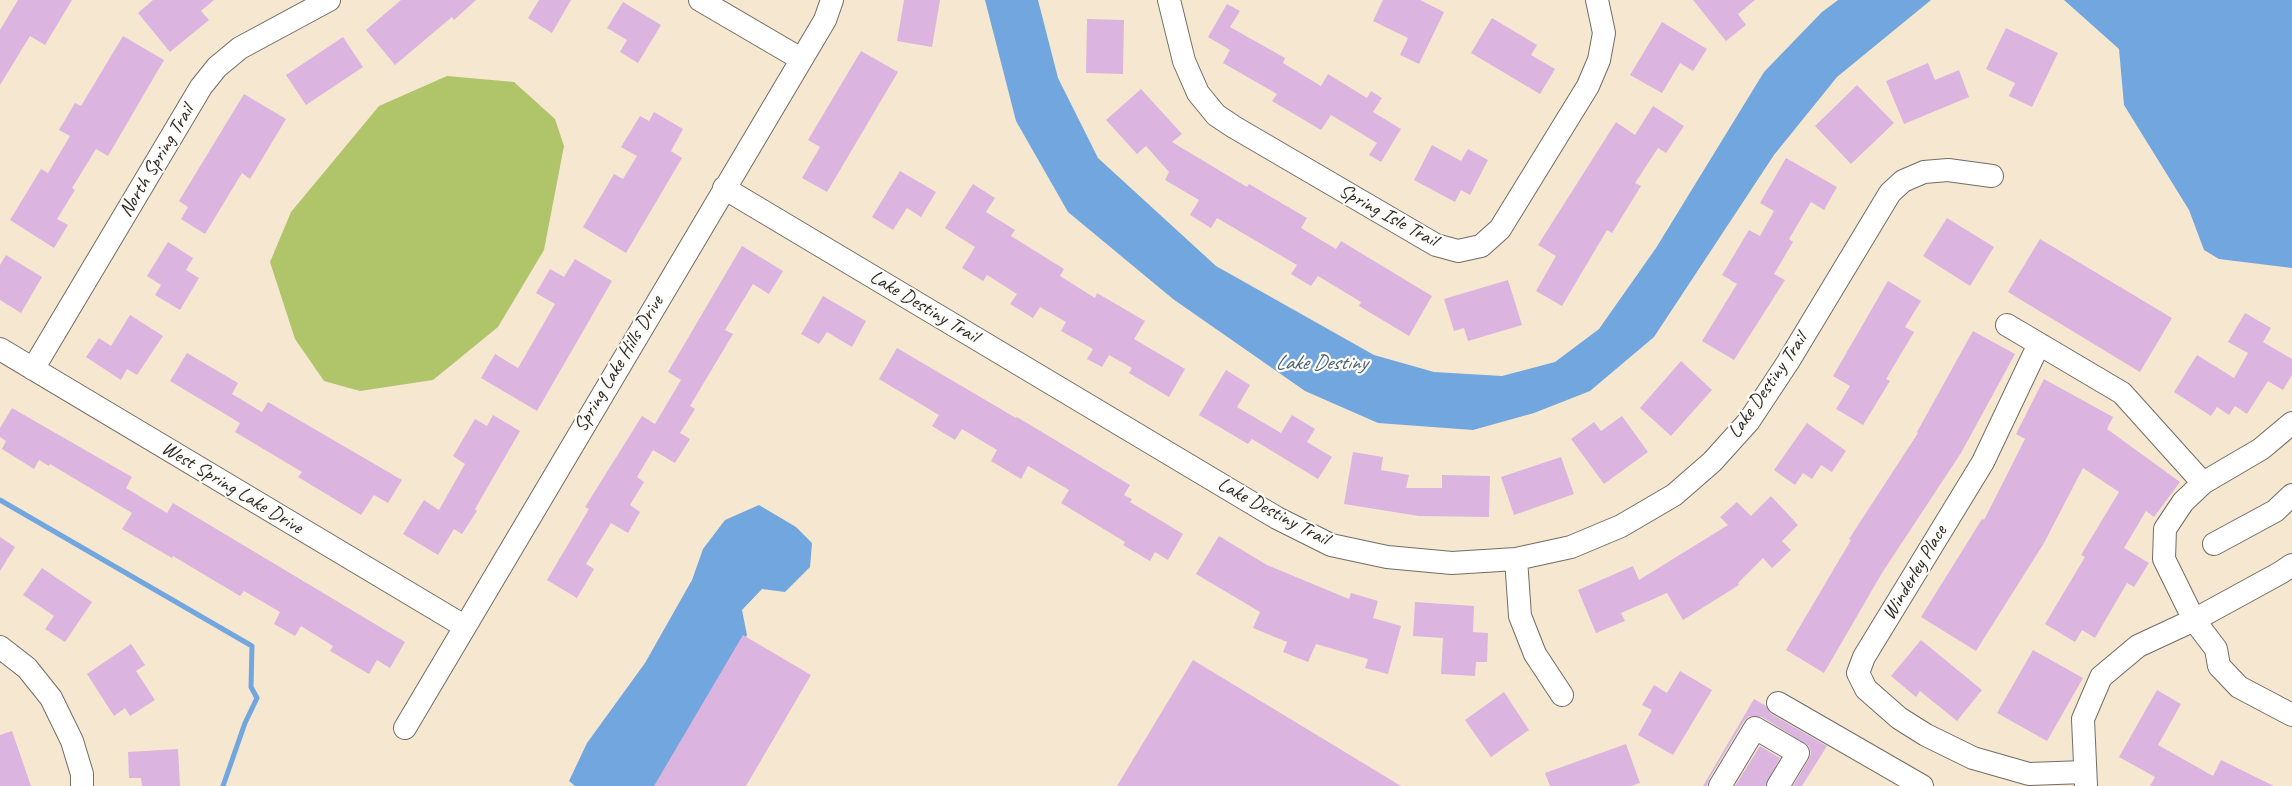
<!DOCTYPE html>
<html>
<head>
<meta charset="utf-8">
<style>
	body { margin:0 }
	canvas { display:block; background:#f6e7d1 }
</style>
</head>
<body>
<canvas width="2292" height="786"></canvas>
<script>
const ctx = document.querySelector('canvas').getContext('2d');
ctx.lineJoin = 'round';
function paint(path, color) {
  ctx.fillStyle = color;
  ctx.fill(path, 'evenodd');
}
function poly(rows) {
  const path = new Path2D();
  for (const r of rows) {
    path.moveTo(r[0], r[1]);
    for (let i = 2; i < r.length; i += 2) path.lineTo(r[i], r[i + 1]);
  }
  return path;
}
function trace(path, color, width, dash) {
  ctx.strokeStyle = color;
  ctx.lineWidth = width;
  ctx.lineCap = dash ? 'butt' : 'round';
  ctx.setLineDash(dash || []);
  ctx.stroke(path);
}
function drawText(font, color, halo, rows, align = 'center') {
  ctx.font = font + ' Caveat,sans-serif';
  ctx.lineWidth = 4.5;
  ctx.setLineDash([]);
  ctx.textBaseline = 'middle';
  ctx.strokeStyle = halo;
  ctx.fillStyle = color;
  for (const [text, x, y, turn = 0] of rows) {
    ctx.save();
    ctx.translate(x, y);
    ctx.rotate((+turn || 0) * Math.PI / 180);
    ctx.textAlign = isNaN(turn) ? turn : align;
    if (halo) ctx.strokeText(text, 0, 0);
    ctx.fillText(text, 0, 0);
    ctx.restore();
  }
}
paint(poly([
	[447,76,514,82,555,119,564,146,544,250,498,327,433,380,360,391,324,381,295,339,270,262,291,212,379,106]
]), '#b0c56a');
paint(poly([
	[985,0,1038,0,1058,78,1098,158,1216,266,1374,355,1434,372,1502,376,1555,362,1599,329,1656,248,1764,72,1822,12,1838,0,1931,0,1837,77,1774,155,1654,337,1590,391,1534,413,1473,430,1378,423,1305,391,1173,299,1068,212,1016,121],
	[2064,0,2292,0,2292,268,2219,259,2204,250,2189,210,2124,105,2119,49],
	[759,505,796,527,812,543,810,567,785,592,762,589,742,610,747,635,659,786,575,786,569,781,587,743,645,663,692,580,703,549,725,520]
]), '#72a6de');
trace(poly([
	[0,500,252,646,251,687,257,698,245,723,223,786]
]), '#72a6de', 5);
paint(poly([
	[18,0,72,0,45,45,30,36,0,85,0,30],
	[153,0,214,0,201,11,209,20,170,52,138,13],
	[401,0,476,0,454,20,452,17,395,65,366,30],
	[539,0,571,0,552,33,528,18],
	[904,0,940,0,932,47,897,41],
	[1383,0,1420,0,1444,12,1419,64,1400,55,1408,38,1373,21],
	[1693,0,1755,0,1738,14,1746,25,1726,41],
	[623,2,661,25,638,63,620,52,627,40,607,28],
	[1227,4,1240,11,1230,27,1285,58,1283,63,1321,86,1328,74,1367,98,1371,91,1382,98,1373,112,1401,129,1381,162,1369,155,1377,143,1331,115,1321,130,1272,101,1277,94,1223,63,1230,50,1208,37],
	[1492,18,1537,45,1531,55,1555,69,1540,94,1471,53],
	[1087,19,1124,20,1123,74,1086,73],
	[1662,22,1707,49,1693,71,1680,63,1662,93,1630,75],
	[2006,28,2058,53,2032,107,2009,96,2015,83,1986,69],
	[123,36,164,60,108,156,96,149,72,188,75,190,57,219,68,225,54,248,10,220,41,169,48,173,70,136,59,130,75,103,81,106],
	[343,37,363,67,306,105,286,75],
	[861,51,898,72,827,192,802,178,820,147,808,140],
	[1928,63,1935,80,1959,70,1969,97,1904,124,1886,81],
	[1857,85,1894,123,1851,164,1815,126],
	[1141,89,1182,134,1172,142,1247,187,1249,184,1307,218,1301,228,1336,249,1341,241,1432,296,1409,336,1359,306,1361,302,1318,276,1311,286,1291,274,1297,265,1217,218,1211,228,1190,215,1199,200,1165,180,1169,172,1146,146,1137,154,1106,120],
	[244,94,286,119,250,179,242,173,205,234,181,219,188,207,179,201],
	[1653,106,1684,126,1666,153,1658,148,1635,183,1641,186,1612,233,1607,230,1562,306,1536,291,1556,256,1538,245,1616,122,1635,135],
	[654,112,683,129,671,151,682,158,626,253,583,227,614,174,623,179,637,156,621,147,640,116,649,121],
	[1432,145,1461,161,1468,149,1488,160,1470,195,1461,190,1455,202,1414,180],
	[1786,158,1837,187,1824,210,1811,202,1789,239,1793,242,1774,274,1785,280,1734,360,1702,341,1737,284,1722,275,1749,230,1760,236,1774,211,1760,203],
	[900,171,936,192,921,217,907,208,893,230,872,217],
	[973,184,995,198,986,212,1015,230,1011,236,1064,269,1060,276,1095,298,1097,293,1145,321,1134,339,1185,369,1169,397,1129,373,1132,368,1109,355,1102,367,1087,359,1093,349,1061,331,1066,322,1040,307,1033,318,1010,304,1017,294,987,275,983,281,962,268,975,247,945,228],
	[1947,218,1994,247,1970,286,1923,256],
	[2040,239,2172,318,2140,372,2008,292],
	[168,242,193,258,186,270,199,278,180,310,155,295,161,285,147,276],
	[742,246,783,271,769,294,753,284,725,330,733,334,690,406,695,409,680,433,690,439,675,463,653,450,637,477,644,482,630,505,640,512,628,533,611,523,586,564,594,569,577,598,547,580,589,509,585,507,642,416,655,424,681,380,668,372],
	[6,255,42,277,21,313,0,300,0,265],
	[575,259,612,281,537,411,481,378,495,354,518,368,555,304,536,293,550,269,564,277],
	[1508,280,1522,325,1468,341,1464,328,1454,331,1444,299],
	[1888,281,1921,301,1905,327,1914,332,1886,379,1890,381,1863,425,1836,409,1850,386,1833,376],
	[823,296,866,321,852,347,827,332,819,344,801,334],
	[2245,313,2271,328,2263,342,2292,359,2292,375,2283,390,2268,381,2247,414,2235,406,2229,415,2217,407,2211,416,2174,392,2197,355,2234,378,2248,353,2228,342],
	[130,315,163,336,137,375,127,369,121,380,86,357,99,338,111,346],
	[1973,331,2015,354,1961,453,1882,573,1824,673,1786,650,1851,540,1849,539,1918,433,1917,432],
	[897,348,1016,418,1017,417,1130,485,1124,495,1132,499,1130,502,1183,534,1168,560,1155,552,1150,561,1123,545,1125,542,1061,503,1069,490,1028,466,1021,479,991,461,997,450,962,429,955,440,932,426,939,415,879,379],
	[187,353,238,383,232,394,262,412,268,402,402,480,388,503,374,495,361,515,298,477,302,472,235,432,240,423,170,381],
	[1681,361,1712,390,1671,436,1640,408],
	[1226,370,1250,385,1237,407,1281,433,1292,415,1315,429,1307,442,1332,457,1318,479,1252,439,1248,444,1199,415],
	[2044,379,2113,417,2107,429,2180,482,2154,517,2146,511,2124,548,2149,563,2134,587,2127,583,2095,638,2082,630,2075,642,2045,624,2085,557,2081,555,2119,492,2083,468,2044,543,1976,651,1921,617,1982,519,1984,520,2025,439,2016,434],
	[12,408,132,477,126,488,167,513,173,503,405,642,390,668,377,660,369,674,330,651,333,646,301,626,295,636,274,624,280,612,244,591,240,596,173,556,172,558,122,529,132,513,50,464,49,466,39,460,34,469,2,449,6,441,0,437,0,428],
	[493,415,520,431,475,509,477,511,462,534,454,529,438,555,403,534,424,500,439,510,465,464,453,456,475,419,487,426],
	[1622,416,1648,452,1604,484,1571,439,1594,422,1601,431],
	[1807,423,1846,451,1832,472,1821,465,1812,479,1803,473,1795,485,1774,470],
	[1353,452,1383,457,1381,470,1409,475,1406,488,1442,488,1442,475,1490,476,1489,517,1419,516,1344,504],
	[1561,457,1574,494,1514,515,1501,477],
	[1771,496,1798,525,1782,541,1791,550,1772,568,1763,558,1738,583,1739,585,1683,620,1667,593,1621,613,1625,621,1596,633,1578,590,1633,566,1639,580,1728,525,1720,517,1737,502,1751,516],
	[1219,536,1267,565,1349,599,1351,593,1378,601,1373,618,1401,626,1388,674,1365,668,1368,659,1316,644,1308,662,1283,652,1287,642,1253,628,1260,612,1196,574],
	[0,537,15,547,0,571],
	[42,568,92,602,65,642,45,629,54,616,23,595],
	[1415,602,1474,606,1473,632,1488,633,1487,662,1476,662,1475,676,1441,674,1443,638,1413,636],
	[743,635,811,675,746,786,654,786],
	[1921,640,1982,690,1957,721,1920,691,1916,697,1891,676],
	[131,644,145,665,136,671,155,700,130,716,125,708,114,716,87,674],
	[2033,650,2083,678,2047,741,1997,713],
	[1193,660,1401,786,1117,786],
	[1680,671,1712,690,1673,755,1638,735,1652,710,1642,705,1654,685,1667,693],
	[2157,690,2181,704,2158,745,2213,776,2221,760,2274,786,2150,786,2155,777,2119,757],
	[1504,692,1529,730,1491,757,1465,720],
	[1754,699,1766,706,1771,714,1827,746,1802,786,1793,786,1809,759,1811,753,1809,746,1762,717,1749,716,1744,721,1709,779,1707,786,1703,786],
	[12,731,31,786,0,786,0,735],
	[1626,744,1640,783,1631,786,1550,786,1545,773],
	[1760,746,1780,758,1765,786,1735,786],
	[178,749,180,786,142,786,141,778,129,778,128,752]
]), '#dbb5e0');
const minor = poly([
	[700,0,801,59],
	[1169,0,1184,61,1198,93,1216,115,1234,127,1436,245,1458,251,1481,246,1500,229,1588,86,1599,60,1604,33,1597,0],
	[724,188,1277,518,1331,545,1387,557,1452,563,1516,559,1571,547,1621,526,1674,495,1712,462,1749,421,1788,362,1890,193,1903,181,1924,172,1948,170,1992,176],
	[2007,325,2122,393,2203,483],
	[2039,344,1983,462,1864,657,1858,673,1866,689,1899,718,1926,735,1973,758,2029,774,2084,772],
	[0,349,464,626],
	[33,369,201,87,217,67,240,48,329,0],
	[2292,423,2261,449,2203,483,2183,502,2165,529,2164,559,2194,620,2216,649,2219,666,2239,687,2292,715],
	[2214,544,2275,511,2292,495],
	[1516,559,1520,616,1535,654,1562,695],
	[0,647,27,668,51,698,72,741,82,774,82,786],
	[1778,703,1922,786],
	[405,728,825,20,832,0],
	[1720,786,1755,728,1798,753,1778,786],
	[2086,786,2083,719,2101,677,2138,646,2194,620,2280,573,2292,565]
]);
trace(minor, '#726d65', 24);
trace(minor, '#fff', 22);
drawText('20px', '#2b2b2b', '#fdfcf7', [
	["North Spring Trail",157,161,-59],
	["Spring Isle Trail",1388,216,29],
	["Lake Destiny Trail",924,307,31],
	["Spring Lake Hills Drive",619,364,-59],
	["Lake Destiny Trail",1768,386,-55],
	["West Spring Lake Drive",232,488,31],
	["Lake Destiny Trail",1273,512,28],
	["Winderley Place",1915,573,-59]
]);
drawText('italic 21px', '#475c73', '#fdfcf7', [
	["Lake Destiny",1321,363]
]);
</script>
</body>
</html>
